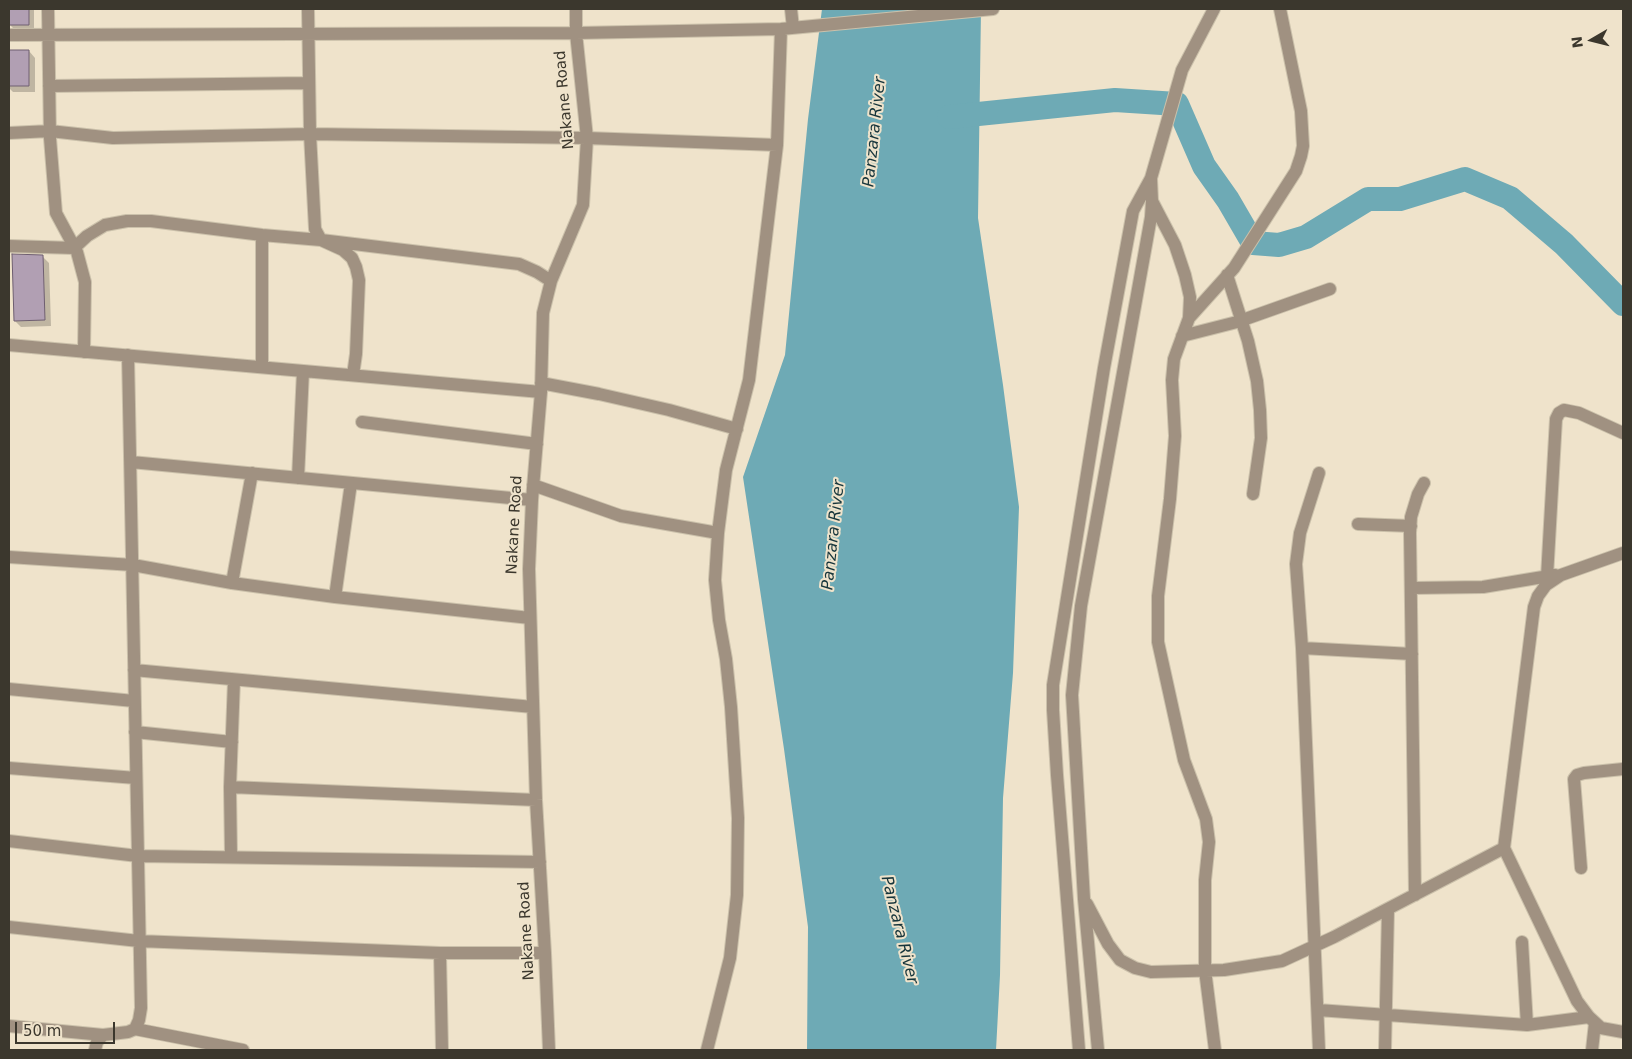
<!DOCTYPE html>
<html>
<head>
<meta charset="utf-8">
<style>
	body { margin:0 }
	#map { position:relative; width:1632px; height:1059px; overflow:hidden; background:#efe3cb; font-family:"DejaVu Sans",sans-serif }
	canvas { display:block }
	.frame { position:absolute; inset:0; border:10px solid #3b372d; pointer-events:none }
	.north { position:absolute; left:1567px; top:15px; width:50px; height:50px; -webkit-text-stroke:4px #efe3cb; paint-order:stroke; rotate:262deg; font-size:14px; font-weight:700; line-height:20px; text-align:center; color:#3b372d }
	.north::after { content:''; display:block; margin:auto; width:18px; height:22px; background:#3b372d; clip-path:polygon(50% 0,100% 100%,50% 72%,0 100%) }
	.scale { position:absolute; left:15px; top:1022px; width:100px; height:22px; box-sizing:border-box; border:2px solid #3b372d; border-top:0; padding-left:6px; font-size:15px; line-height:18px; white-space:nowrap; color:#3b372d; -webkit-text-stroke:4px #efe3cb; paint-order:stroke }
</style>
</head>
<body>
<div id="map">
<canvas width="1632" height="1059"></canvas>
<div class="frame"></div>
<div class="north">N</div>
<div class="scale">50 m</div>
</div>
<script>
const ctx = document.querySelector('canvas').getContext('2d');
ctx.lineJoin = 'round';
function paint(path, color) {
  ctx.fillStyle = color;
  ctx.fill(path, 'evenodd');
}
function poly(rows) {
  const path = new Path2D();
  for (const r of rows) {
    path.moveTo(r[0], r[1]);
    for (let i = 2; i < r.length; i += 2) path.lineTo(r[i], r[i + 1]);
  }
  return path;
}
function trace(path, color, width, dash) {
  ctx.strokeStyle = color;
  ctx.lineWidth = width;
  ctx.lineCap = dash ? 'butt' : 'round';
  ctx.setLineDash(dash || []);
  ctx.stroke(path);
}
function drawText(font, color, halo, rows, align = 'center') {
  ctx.font = font + ' "DejaVu Sans",sans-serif';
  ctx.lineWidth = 4;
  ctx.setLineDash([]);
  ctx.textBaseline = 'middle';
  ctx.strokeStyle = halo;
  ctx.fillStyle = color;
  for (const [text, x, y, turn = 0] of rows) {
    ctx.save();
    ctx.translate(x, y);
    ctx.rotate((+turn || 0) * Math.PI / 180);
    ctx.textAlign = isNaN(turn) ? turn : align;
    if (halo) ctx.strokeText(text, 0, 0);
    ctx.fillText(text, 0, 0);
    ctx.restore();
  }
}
paint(poly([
	[822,9,981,9,978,218,1003,385,1019,507,1013,673,1003,798,1000,975,996,1050,807,1050,808,927,784,749,743,477,785,355,808,119]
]), '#6eaab5');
paint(poly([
	[9,9,34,9,34,29,15,30,10,25],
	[9,51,29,51,35,58,35,92,13,92,9,88],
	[42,256,49,263,51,326,21,327,15,321]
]), '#0003');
trace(poly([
	[949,117,1115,100,1177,104,1204,166,1228,200,1253,243,1279,245,1306,237,1368,199,1400,199,1465,179,1510,198,1564,244,1623,304]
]), '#6eaab5', 24);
const building = poly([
	[9,9,29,9,29,25,9,25,9,9],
	[9,50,29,50,29,86,9,86,9,50],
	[12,254,43,255,45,320,14,321,12,254]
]);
paint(building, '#b19fb3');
trace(building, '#6e5e70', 1);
const minor = poly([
	[48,9,50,138,56,213,77,252,85,282,84,352],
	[308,9,310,134,315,229,321,240,343,250,352,258,356,267,359,280,356,354,353,375],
	[791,9,793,28],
	[9,35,576,33,781,29,993,9],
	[49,86,309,83],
	[9,133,50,131,113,138,310,134,587,138,777,145],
	[1152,201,1175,245,1185,275,1190,297,1189,318,1174,359,1172,380,1175,436,1170,499,1158,596,1158,642,1184,760,1206,819,1209,842,1205,880,1205,970,1215,1050],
	[9,246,74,248,87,236,105,225,127,221,151,221,262,235,321,240,519,264,537,272,551,281],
	[1227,275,1248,341,1257,381,1260,410,1261,438,1253,494],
	[1189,318,1234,268,1296,171,1301,156,1303,146,1301,111,1280,9],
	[1182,336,1237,322,1330,289],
	[9,345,541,392],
	[262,367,262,235],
	[541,383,599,394,669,410,737,429],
	[362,422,537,444],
	[131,462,532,500],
	[298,478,303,371],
	[533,485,621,516,718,533],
	[1358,524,1411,526],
	[1623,553,1561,575,1546,585,1538,596,1534,607,1504,848,1577,1001,1589,1017,1601,1028,1623,1032],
	[9,557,133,565,232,583,335,597,530,618],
	[1547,577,1556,419,1559,413,1564,410,1579,413,1623,433],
	[232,583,252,473],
	[1411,588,1483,587,1555,575],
	[335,597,351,483],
	[1302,648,1412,654],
	[134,670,533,707],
	[9,689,134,701],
	[135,732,232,742],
	[9,768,136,778],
	[230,787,536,800],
	[9,841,138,856,540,862],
	[231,857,230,787,234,680],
	[1581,868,1574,779,1577,775,1584,773,1623,769],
	[1415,895,1410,533,1411,517,1418,494,1424,483],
	[1087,904,1108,944,1120,960,1135,968,1151,972,1224,970,1282,961,1334,937,1504,848],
	[9,927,139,941,440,953,545,953],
	[1522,942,1527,1025],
	[440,953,442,1050],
	[1318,1010,1527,1025,1589,1017],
	[9,1026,103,1035],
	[135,1029,243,1050],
	[95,1050,97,1042,103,1035,128,1032,135,1029,139,1020,141,1008,128,355],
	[549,1050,545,953,536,800,529,569,532,500,541,392,543,313,551,281,583,205,587,138,576,33,576,9],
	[707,1050,730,958,737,895,738,818,731,707,726,659,719,620,715,580,718,533,726,470,749,380,777,145,781,29],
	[1079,1050,1057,775,1053,710,1053,685,1104,368,1133,211,1151,178,1182,70,1214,9],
	[1098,1050,1084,899,1072,695,1081,606,1151,217,1152,201,1151,178],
	[1319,1050,1302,648,1296,564,1300,533,1319,473],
	[1385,1050,1388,909],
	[1592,1050,1595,1023]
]);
trace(minor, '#cbc1ab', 14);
trace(minor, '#a09181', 12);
drawText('15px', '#3b372d', '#efe3cb', [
	["Nakane Road",565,100,-95],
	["Nakane Road",515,525,-87],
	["Nakane Road",527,931,-93]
]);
drawText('italic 16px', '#16353b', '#efe3cb', [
	["Panzara River",875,132,-84],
	["Panzara River",834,535,-84],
	["Panzara River",899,930,76]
]);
</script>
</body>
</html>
